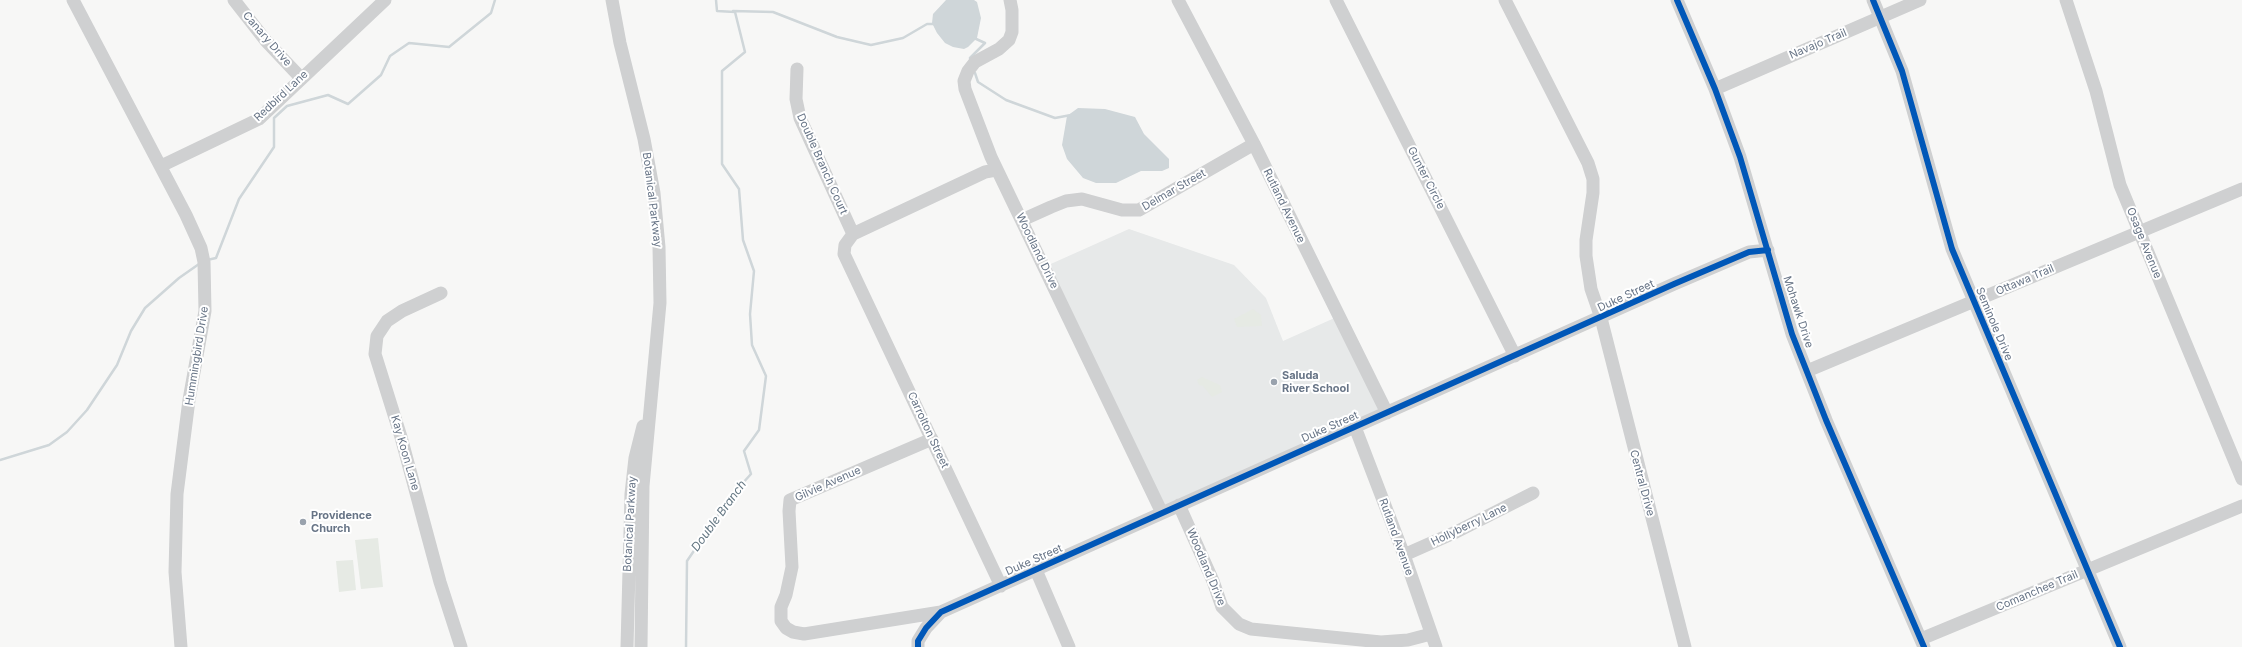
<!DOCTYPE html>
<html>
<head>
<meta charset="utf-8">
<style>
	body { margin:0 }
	canvas { display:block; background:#f7f7f6 }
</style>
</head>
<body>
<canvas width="2242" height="647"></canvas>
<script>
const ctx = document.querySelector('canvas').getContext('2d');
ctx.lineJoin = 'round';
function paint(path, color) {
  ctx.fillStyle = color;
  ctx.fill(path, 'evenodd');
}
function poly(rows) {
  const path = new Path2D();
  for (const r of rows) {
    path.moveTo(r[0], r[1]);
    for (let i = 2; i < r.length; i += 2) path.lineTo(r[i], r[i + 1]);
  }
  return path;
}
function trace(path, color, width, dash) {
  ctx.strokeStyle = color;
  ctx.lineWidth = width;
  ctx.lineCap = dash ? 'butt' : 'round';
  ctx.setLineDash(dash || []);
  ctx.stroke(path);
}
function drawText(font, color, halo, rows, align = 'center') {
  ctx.font = font + ' Inter,sans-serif';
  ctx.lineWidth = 4;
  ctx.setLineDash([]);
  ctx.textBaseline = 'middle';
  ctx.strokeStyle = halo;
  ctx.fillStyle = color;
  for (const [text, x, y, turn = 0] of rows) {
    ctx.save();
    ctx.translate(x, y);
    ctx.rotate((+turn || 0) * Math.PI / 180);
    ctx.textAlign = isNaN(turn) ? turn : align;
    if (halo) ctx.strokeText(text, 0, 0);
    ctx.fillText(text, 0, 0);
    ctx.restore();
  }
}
paint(poly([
	[1129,229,1234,265,1266,298,1283,341,1339,316,1387,413,1162,513,1044,267]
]), '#e7e9e9');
paint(poly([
	[1253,309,1261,315,1262,326,1237,327,1234,319],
	[1202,377,1220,385,1222,392,1212,397,1203,386,1199,385,1197,380],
	[378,538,383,587,361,589,355,540],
	[353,560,356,590,339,592,336,561]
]), '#e6eae4');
paint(poly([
	[946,0,974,0,977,2,981,18,977,38,968,47,964,49,953,47,945,43,937,33,932,23,933,14],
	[1078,108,1105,109,1135,117,1144,134,1169,159,1169,168,1162,171,1141,171,1116,183,1096,183,1083,178,1067,159,1062,145,1067,116]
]), '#cfd6d9');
trace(poly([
	[716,0,717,11],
	[733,11,773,12,837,37,871,45,903,38,927,24,935,24],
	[970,58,985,43,974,38],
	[975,73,978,82,1006,100,1055,118,1071,115],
	[207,260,216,258,239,199,274,147,274,118,287,106,328,95,348,104,381,75,390,56,409,43,449,47,491,13,495,0],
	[0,460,49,445,67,432,87,410,117,365,131,331,145,308,179,278,199,264],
	[686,647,687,561,732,495,751,474,744,451,759,430,766,376,752,345,750,314,754,271,743,240,739,189,722,164,722,71,745,52,735,12,717,11]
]), '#cfd6d9', 2.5);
trace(poly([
	[73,0,186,215,201,248,204,262,205,311,189,400,177,494,175,572,181,647],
	[234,0,266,41,301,78],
	[612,0,620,43,644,139,654,193,659,247,660,303,643,486,641,647],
	[1010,0,1012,10,1012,32,1009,40,999,49,975,62,968,71,964,81,965,89,991,157,1162,513],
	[1178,0,1254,144,1387,413],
	[1336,0,1515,356],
	[1505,0,1588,163,1593,179,1593,193,1586,240,1586,256,1591,289,1601,318,1685,647],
	[1677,0,1715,89,1740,157,1792,334,1826,420,1924,647],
	[1873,0,1902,71,1952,249,2120,647],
	[2066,0,2096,91,2120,185,2242,479],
	[797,69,796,99,800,118,853,234],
	[1715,89,1920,0],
	[161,166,259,119,385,0],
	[996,170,985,172,853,234,845,245,844,254,1001,586],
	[1022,220,1051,207,1066,201,1082,199,1122,210,1139,210,1254,144],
	[441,293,402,311,387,321,377,336,375,354,401,437,440,582,461,647],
	[1807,371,2242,189],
	[1355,427,1404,555,1436,647],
	[932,439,790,500,789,511,792,567,786,595,781,607,781,621,786,628,793,632,804,634,941,612],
	[1179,505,1213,581,1222,607,1239,624,1251,629,1381,642,1408,640,1431,634],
	[1404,555,1456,532,1533,493],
	[1036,570,1069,647],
	[1921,639,2242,506],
	[627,647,631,494,635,458,643,426],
	[918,647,918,641,926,628,941,612,1674,284,1749,252,1768,250]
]), '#cfd0d1', 13);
trace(poly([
	[1677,0,1715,89,1740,157,1792,334,1826,420,1924,647],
	[1873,0,1902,71,1952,249,2120,647],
	[918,647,918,641,926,628,941,612,1674,284,1749,252,1768,250]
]), '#0057b8', 6);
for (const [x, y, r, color] of [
	[1274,382,4,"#99a2ad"],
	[303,522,4,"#99a2ad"]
]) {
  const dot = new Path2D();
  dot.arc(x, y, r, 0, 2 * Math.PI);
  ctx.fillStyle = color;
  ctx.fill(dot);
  trace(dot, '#fff', 1.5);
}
drawText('11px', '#677486', '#fff', [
	["Canary Drive",267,39,49],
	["Navajo Trail",1818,44,-23],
	["Redbird Lane",281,96,-43],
	["Double Branch Court",822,164,66],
	["Gunter Circle",1426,178,63],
	["Delmar Street",1174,190,-30],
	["Botanical Parkway",652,200,83],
	["Rutland Avenue",1284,206,64],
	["Osage Avenue",2144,243,68],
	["Woodland Drive",1037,251,64],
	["Ottawa Trail",2025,280,-23],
	["Duke Street",1626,296,-25],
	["Mohawk Drive",1798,312,72],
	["Seminole Drive",1994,324,67],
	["Hummingbird Drive",197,356,-81],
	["Duke Street",1330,427,-24],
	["Carrolton Street",928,430,65],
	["Kay Koon Lane",405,453,74],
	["Central Drive",1642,483,75],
	["Gilvie Avenue",828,484,-24],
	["Botanical Parkway",630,524,-87],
	["Hollyberry Lane",1469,525,-26],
	["Rutland Avenue",1396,537,70],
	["Duke Street",1034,560,-24],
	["Woodland Drive",1206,567,67],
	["Comanchee Trail",2037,591,-23]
]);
drawText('bold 11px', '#677486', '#fff', [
	["Saluda",1282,376],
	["River School",1282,389],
	["Providence",311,516],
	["Church",311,529]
], 'left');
drawText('italic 12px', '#637682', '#fff', [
	["Double Branch",719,516,-54]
]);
</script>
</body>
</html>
